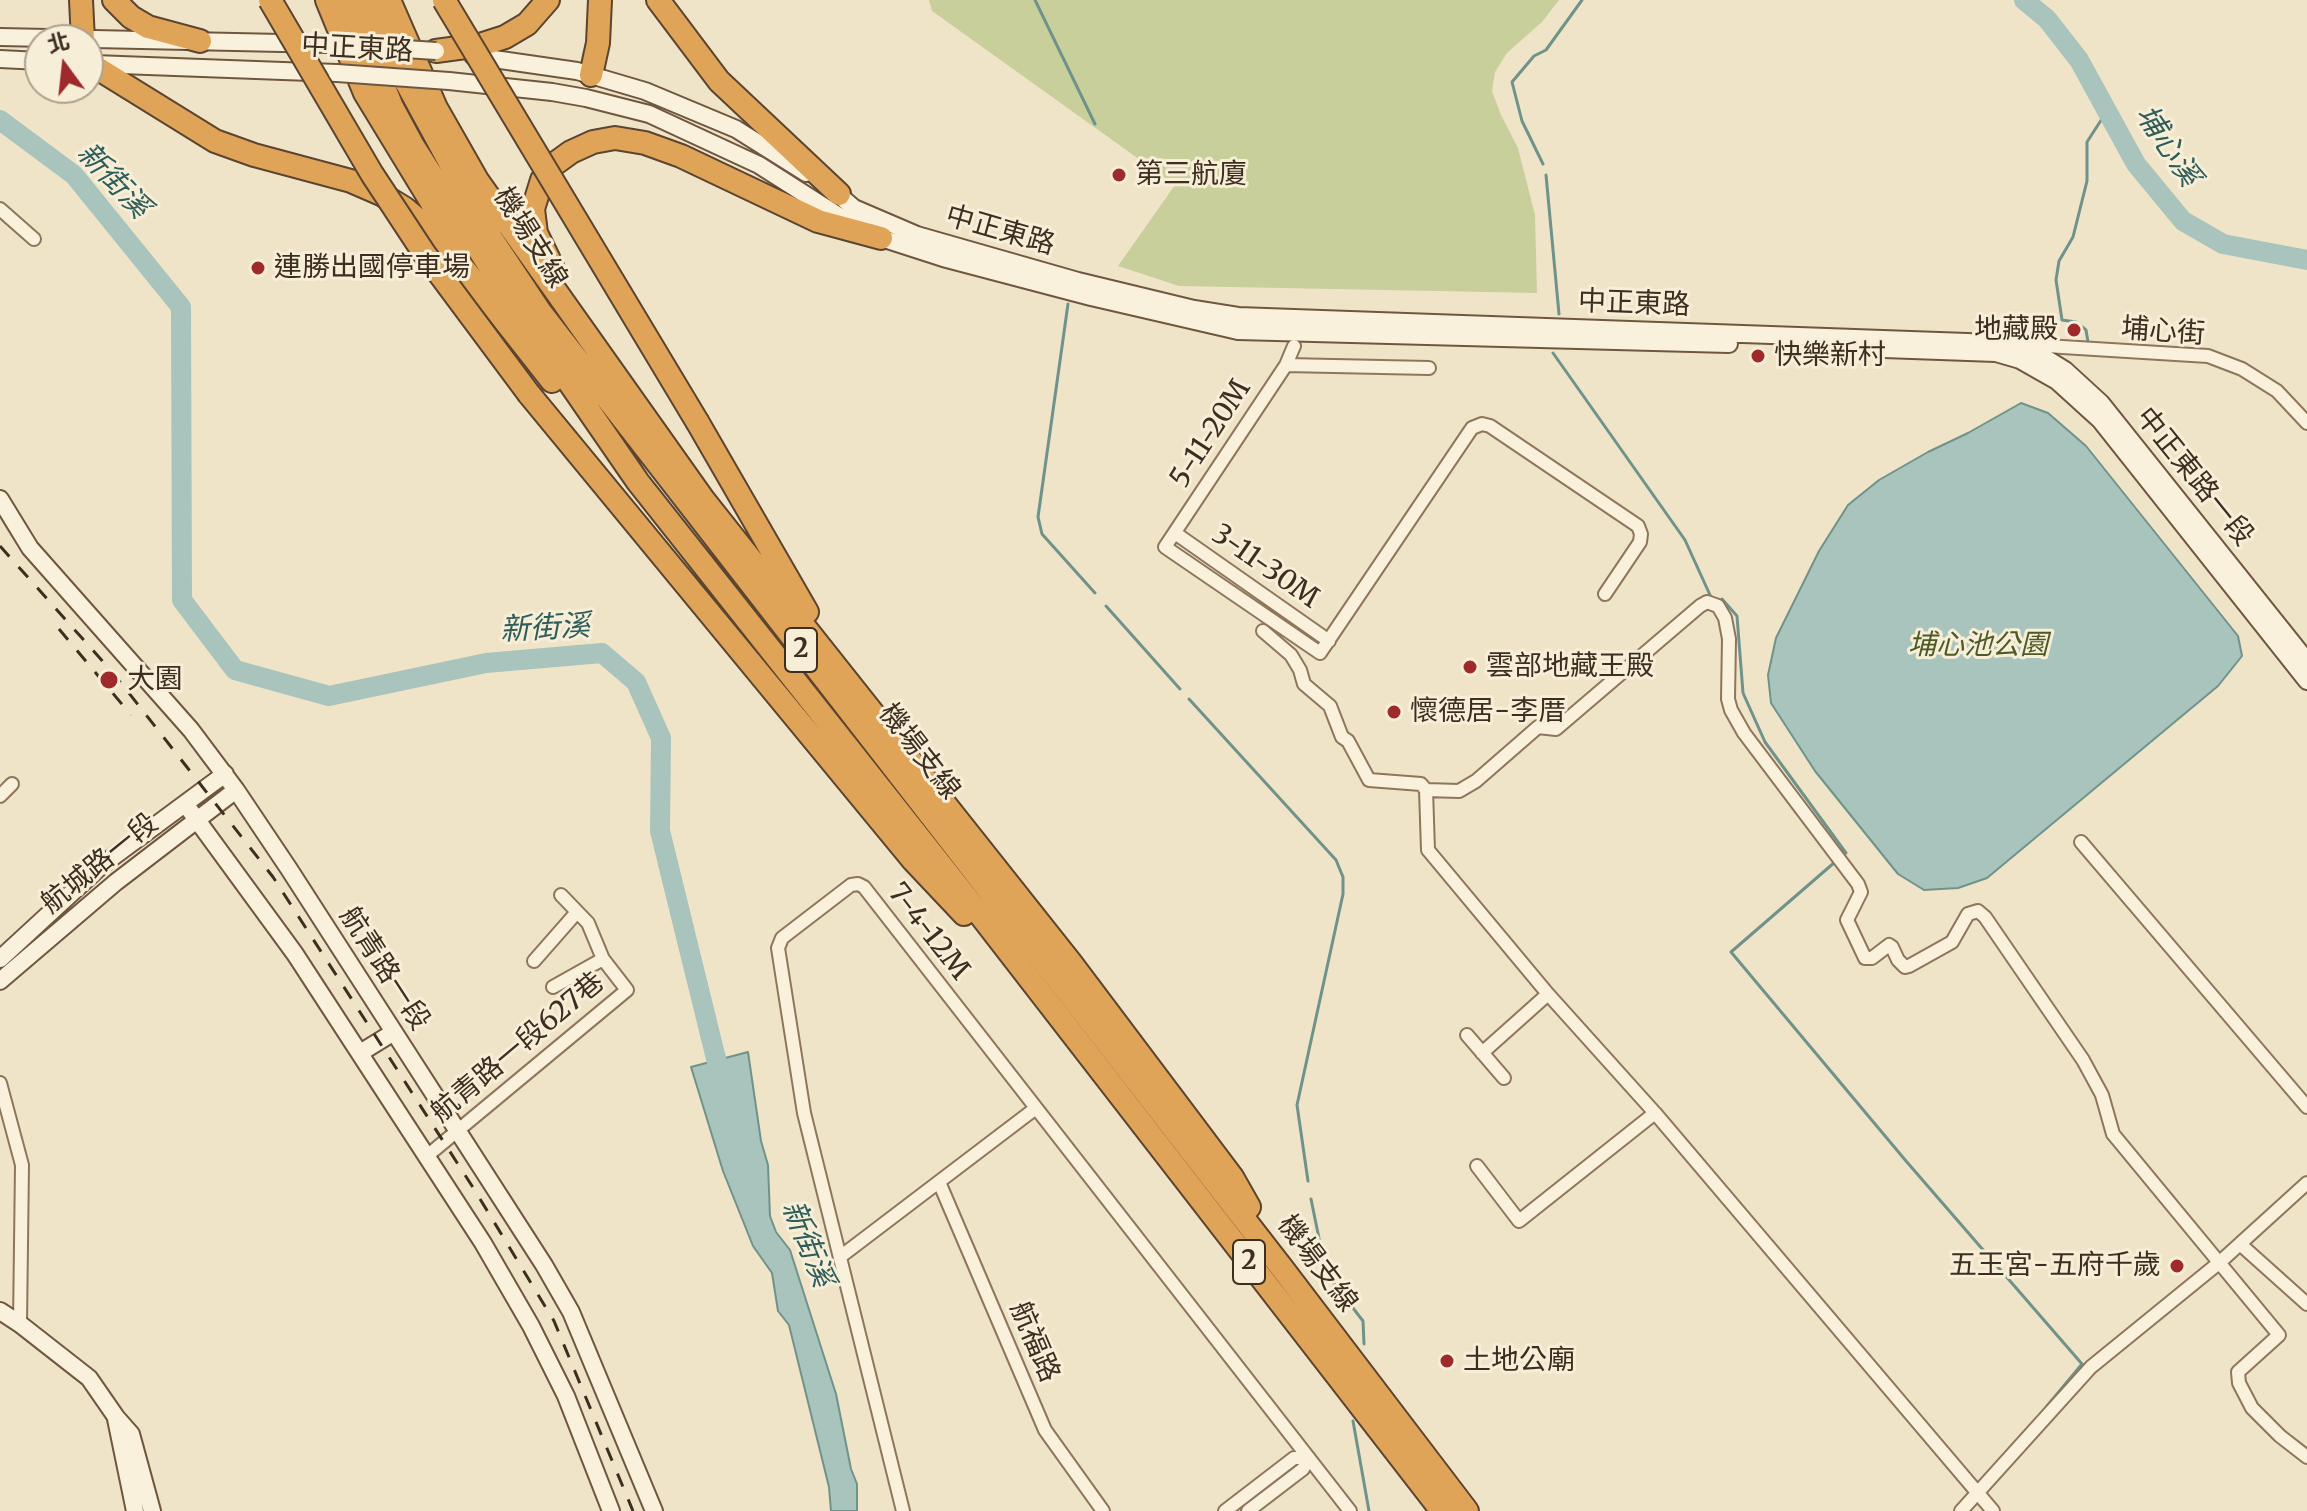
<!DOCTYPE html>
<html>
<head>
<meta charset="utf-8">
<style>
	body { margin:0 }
	#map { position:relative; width:2307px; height:1511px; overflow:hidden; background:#f0e4c8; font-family:Merriweather,"Noto Sans TC",serif }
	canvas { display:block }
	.north { position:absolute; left:24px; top:24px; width:80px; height:80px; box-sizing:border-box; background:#f7eed8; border:2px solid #ada18e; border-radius:50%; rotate:345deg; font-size:22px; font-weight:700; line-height:32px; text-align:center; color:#3d2e20 }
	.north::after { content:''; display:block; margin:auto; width:28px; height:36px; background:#9e2a2b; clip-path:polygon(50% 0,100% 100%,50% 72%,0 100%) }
</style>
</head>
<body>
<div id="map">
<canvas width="2307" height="1511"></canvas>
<div class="north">北</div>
</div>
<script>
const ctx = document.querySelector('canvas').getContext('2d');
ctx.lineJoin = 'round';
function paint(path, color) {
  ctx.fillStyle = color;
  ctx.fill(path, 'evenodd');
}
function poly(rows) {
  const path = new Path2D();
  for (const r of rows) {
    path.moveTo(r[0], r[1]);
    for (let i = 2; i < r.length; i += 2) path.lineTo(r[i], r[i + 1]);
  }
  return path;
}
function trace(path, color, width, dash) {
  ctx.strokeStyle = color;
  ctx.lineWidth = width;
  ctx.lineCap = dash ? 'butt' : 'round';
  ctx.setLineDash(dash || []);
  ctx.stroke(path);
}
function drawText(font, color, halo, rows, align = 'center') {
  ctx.font = font + ' Merriweather,"Noto Sans TC",serif';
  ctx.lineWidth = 6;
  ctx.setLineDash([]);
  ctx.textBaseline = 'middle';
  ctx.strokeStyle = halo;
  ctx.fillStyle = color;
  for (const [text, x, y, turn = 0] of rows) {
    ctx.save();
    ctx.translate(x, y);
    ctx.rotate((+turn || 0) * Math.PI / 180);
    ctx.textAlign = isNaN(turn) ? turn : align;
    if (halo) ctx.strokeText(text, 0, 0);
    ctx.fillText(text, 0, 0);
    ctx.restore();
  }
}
paint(poly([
	[929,0,1559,0,1542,22,1507,53,1495,72,1492,91,1501,115,1518,148,1535,215,1537,293,1179,286,1118,266,1175,185,932,11]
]), '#c9cf9b');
const water = poly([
	[2021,403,2048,413,2086,446,2238,636,2242,656,2218,686,1987,878,1958,888,1924,890,1898,874,1815,771,1771,703,1768,675,1776,638,1819,551,1848,505,1879,480,1928,452,1968,433,2021,403],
	[748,1052,761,1141,768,1165,770,1216,776,1232,790,1250,836,1394,851,1469,857,1484,857,1511,831,1511,829,1487,789,1325,778,1311,772,1273,753,1246,723,1171,691,1067,748,1052]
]);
paint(water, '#a9c4bc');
trace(water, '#6f938a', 2);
trace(poly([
	[1035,0,1095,124],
	[1543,164,1522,121,1512,82,1534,56,1546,50,1582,0],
	[1546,175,1559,314],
	[1068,304,1038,517,1042,534,1095,593],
	[2088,342,2086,330,2076,322,2062,320,2056,280,2059,261,2073,237,2087,181,2087,142,2107,111],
	[1553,353,1685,540,1710,595],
	[1722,599,1737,616,1743,693,1765,742,1846,853],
	[1106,606,1180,689],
	[1189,699,1336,860,1343,877,1343,894,1297,1105,1308,1181],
	[1835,862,1731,952,1906,1161,2082,1364,2047,1406],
	[1311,1199,1326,1273,1363,1321,1364,1344],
	[1353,1421,1369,1511]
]), '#6f938a', 3);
trace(poly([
	[2024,0,2047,19,2079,60,2136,164,2183,221,2223,244,2307,260],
	[0,120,74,175,181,307,182,600,235,670,329,696,486,663,602,653,636,682,661,738,660,831,723,1087]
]), '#a9c4bc', 20);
const street = poly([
	[0,209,34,239],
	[2030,345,2208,356,2242,369,2277,391,2307,423],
	[1294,346,1286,365,1165,547,1320,653,1472,428,1482,424,1490,426,1638,526,1641,534,1640,542,1605,594],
	[1286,365,1429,368],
	[1175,533,1329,641],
	[1263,631,1291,655,1300,670,1304,684,1330,706,1342,737,1348,741,1369,780,1421,784,1426,790,1428,850,1548,994,1655,1113,1993,1511],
	[1426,790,1459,791,1476,781,1538,727,1556,729,1700,606,1707,602,1718,606,1725,618,1729,639,1728,699,1731,710,1744,733,1858,884,1861,892,1847,920,1865,958,1872,958,1889,945,1892,947,1898,960,1905,967,1909,966,1952,942,1968,914,1978,911,1985,917,2083,1060,2102,1095,2113,1134,2279,1335,2238,1372,2239,1383,2252,1408,2280,1436,2307,1457],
	[0,796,12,784],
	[2081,842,2307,1107],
	[534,961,577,912],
	[553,987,603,959],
	[1467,1035,1504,1078],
	[1482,1053,1548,994],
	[0,1083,22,1165,20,1324],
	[427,1156,627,990,603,959,588,923,561,895],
	[1477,1166,1519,1221,1655,1113],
	[939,1182,1045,1430,1103,1511],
	[2240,1244,2307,1304],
	[840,1257,1036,1108],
	[903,1511,804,1113,778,948,782,938,851,885,858,884,864,887,1350,1511],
	[1225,1511,1294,1458,1309,1458,1303,1469,1248,1511],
	[1961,1511,2091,1367,2220,1262,2307,1183]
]);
const secondary = poly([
	[0,37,329,44],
	[473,56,577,71,645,91,736,129,806,173],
	[0,59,40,61],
	[94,64,337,73],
	[449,81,552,92,586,98,649,114,759,165,842,218,881,238,943,258,1091,297,1238,331,1729,344],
	[832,189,854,208,917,235,1078,281,1194,309,1238,316,2023,344,2065,370,2101,403,2307,661],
	[1856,348,1996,353,2020,360,2057,381,2100,420,2307,681],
	[0,499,30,548,191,730,236,790,289,869,544,1265,571,1312,654,1511],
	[186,805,295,954,483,1243,531,1326,566,1396,611,1511],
	[0,959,102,865,225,774],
	[0,981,116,882,236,790],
	[360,1053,394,1032],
	[0,1311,20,1324,89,1378,116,1417,131,1434,152,1511],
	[116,1419,135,1511]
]);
const highway = poly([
	[81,0,83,40],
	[114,0,131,17,148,27,200,41],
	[327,0,365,93,457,244],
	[349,0,392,107,413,146,494,273,638,482,978,912,1442,1511],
	[370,0,405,80,491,238,541,313,1282,1268,1467,1511],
	[389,0,436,108,477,180,703,499,1071,963,1232,1177,1249,1207],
	[658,0,719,81,839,194],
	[436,51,480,45,505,37,527,24,548,0],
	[89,63,215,141,254,155,351,181,381,194,404,208,429,229,453,255,552,381],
	[591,75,598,43,600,0],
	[552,266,536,233,533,209,542,180,553,165,571,152,593,142,615,138,645,143,681,156,818,221,881,238],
	[529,394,913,860,964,914],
	[698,423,807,612]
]);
trace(street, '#8d765c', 16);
trace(secondary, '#6f573f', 20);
trace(highway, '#5b4430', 26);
trace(street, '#faf1dc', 12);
trace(secondary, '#faf1dc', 16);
trace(highway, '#e0a458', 22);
trace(poly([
	[0,546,114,674,273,877,474,1189,554,1321,633,1511],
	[59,629,131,715]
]), '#3d2e20', 3, [14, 14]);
const secondaryBridge = poly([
	[329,44,436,51],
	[337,73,449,81]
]);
const highwayBridge = poly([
	[270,0,372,174,424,253,529,394],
	[444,0,698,423]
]);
trace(secondaryBridge, '#6f573f', 20, []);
trace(highwayBridge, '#5b4430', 26, []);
trace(secondaryBridge, '#faf1dc', 16);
trace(highwayBridge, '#e0a458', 22);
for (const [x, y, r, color] of [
	[1119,175,8,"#9e2a2b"],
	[258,268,8,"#9e2a2b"],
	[2074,330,8,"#9e2a2b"],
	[1758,356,8,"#9e2a2b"],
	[1470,667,8,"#9e2a2b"],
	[109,680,10,"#9e2a2b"],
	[1394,712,8,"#9e2a2b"],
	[2177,1266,8,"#9e2a2b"],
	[1447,1361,8,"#9e2a2b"]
]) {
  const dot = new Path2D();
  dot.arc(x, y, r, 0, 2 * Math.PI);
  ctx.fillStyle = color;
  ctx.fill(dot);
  trace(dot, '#f7eed8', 3);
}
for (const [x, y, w] of [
	[801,650,32],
	[1249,1262,32]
]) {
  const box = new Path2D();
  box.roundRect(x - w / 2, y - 22, w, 44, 6);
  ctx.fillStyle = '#f7eed8';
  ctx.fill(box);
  trace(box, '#3d2e20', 2);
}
drawText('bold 26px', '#3d2e20', null, [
	["2",801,650],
	["2",1249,1262]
]);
drawText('28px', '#3d2e20', '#f7eed8', [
	["中正東路",357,49,3],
	["中正東路",1000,231,16],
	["機場支線",530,238,58],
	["中正東路",1634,304,2],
	["埔心街",2163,332,4],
	["5-11-20M",1211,434,-57],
	["中正東路一段",2194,477,51],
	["3-11-30M",1265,567,35],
	["機場支線",919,752,52],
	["航城路一段",100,864,-39],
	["7-4-12M",928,932,52],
	["航青路一段",384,969,57],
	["航青路一段627巷",518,1048,-40],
	["機場支線",1317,1264,53],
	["航福路",1034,1342,67]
]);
drawText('28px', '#3d2e20', '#f7eed8', [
	["第三航廈",1135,175],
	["連勝出國停車場",274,268],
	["地藏殿",2058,330,"right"],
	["快樂新村",1774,356],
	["雲部地藏王殿",1486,667],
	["大園",127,680],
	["懷德居-李厝",1410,712],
	["五王宮-五府千歲",2161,1266,"right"],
	["土地公廟",1463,1361]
], 'left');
drawText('italic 28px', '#4d5a26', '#f7eed8', [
	["埔心池公園",1978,646]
]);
drawText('italic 30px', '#2f5d5a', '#f7eed8', [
	["埔心溪",2167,146,56],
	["新街溪",113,181,47],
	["新街溪",545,629,-3],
	["新街溪",807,1244,68]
]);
</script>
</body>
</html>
